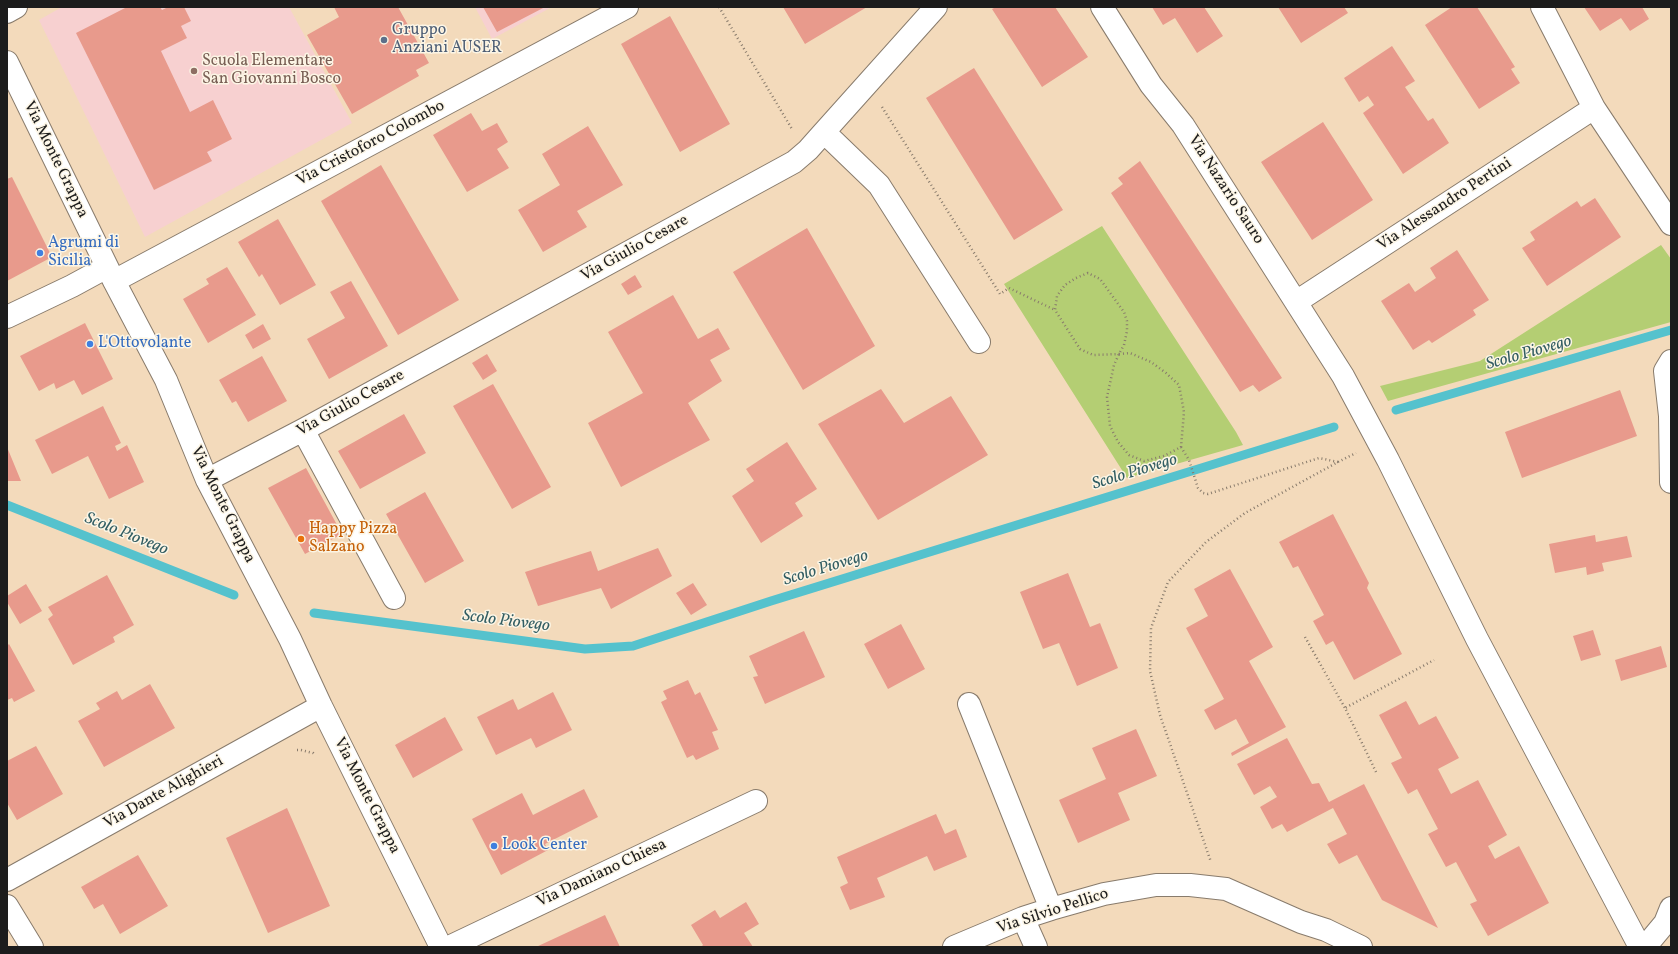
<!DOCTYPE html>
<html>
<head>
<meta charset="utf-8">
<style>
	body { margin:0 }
	#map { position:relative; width:1678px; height:954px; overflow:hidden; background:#f3dabb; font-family:Vollkorn,serif }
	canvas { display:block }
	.frame { position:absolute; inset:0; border:8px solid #1c1c1c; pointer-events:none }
</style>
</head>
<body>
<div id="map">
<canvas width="1678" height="954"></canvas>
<div class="frame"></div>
</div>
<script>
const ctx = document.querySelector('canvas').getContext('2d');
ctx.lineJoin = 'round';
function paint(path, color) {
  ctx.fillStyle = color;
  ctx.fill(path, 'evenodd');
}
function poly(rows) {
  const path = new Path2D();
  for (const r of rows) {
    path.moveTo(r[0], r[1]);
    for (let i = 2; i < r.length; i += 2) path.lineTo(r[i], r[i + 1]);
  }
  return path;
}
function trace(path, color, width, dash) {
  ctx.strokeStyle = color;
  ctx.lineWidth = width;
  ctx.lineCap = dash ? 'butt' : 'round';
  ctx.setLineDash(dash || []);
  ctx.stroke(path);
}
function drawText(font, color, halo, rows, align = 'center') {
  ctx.font = font + ' Vollkorn,serif';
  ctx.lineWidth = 3;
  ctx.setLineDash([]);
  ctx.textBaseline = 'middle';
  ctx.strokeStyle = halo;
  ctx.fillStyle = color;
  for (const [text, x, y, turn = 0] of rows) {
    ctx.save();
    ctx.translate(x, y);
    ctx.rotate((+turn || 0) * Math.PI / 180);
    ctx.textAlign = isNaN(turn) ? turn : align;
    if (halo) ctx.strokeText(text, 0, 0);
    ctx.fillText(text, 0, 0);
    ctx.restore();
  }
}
paint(poly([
	[62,7,289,7,352,123,145,237,39,20],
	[475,7,552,7,492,39]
]), '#f7d0d0');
paint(poly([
	[1102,226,1236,432,1243,445,1127,478,1004,284],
	[1661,245,1671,259,1671,322,1388,401,1380,386,1480,361]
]), '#b4ce73');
trace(poly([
	[1396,410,1671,330],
	[7,505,234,595],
	[314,613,585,649,633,646,771,601,1334,427]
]), '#55c2cd', 9);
paint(poly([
	[127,7,160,7,162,10,168,7,184,7,191,21,181,26,187,38,161,51,190,112,213,100,232,139,207,152,212,161,154,190,76,33],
	[334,7,398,7,429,63,416,70,419,76,352,114,307,35,339,17],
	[483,7,545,7,497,32],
	[783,7,867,7,805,44],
	[996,7,1055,7,1088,57,1042,87,992,9],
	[1152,7,1204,7,1223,36,1197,53,1175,18,1163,25],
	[1278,7,1344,7,1348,13,1301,43],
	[1452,7,1477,7,1515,67,1511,69,1520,83,1479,109,1425,25],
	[1584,7,1642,7,1649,19,1630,31,1621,18,1600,31],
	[670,16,730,124,680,152,621,44],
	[1392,46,1415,81,1405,87,1428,121,1433,118,1449,143,1403,174,1363,113,1374,105,1368,96,1359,102,1344,78],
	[974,68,1063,210,1014,240,926,98],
	[471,113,482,131,497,123,508,142,497,149,509,168,467,192,433,135],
	[1323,122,1373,200,1312,240,1261,162],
	[588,126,623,185,577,211,587,227,543,252,518,210,560,185,542,154],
	[1140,161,1282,378,1259,392,1253,385,1240,392,1111,193,1123,184,1118,178],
	[381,165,459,300,398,335,321,201],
	[12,177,52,257,7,281,7,179],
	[1595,198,1621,237,1547,286,1522,248,1535,240,1530,232,1577,201,1581,207],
	[278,219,316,285,280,305,262,274,259,277,238,242],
	[807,228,875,346,803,390,733,272],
	[1457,250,1489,300,1473,310,1476,315,1432,343,1429,340,1413,350,1381,301,1409,283,1415,292,1436,278,1430,268],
	[227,267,256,315,208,343,183,299,209,284,206,279],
	[635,275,642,287,628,295,621,284],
	[351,281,388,346,329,379,307,339,345,318,330,292],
	[673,295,698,339,718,328,730,349,710,360,722,381,688,403,710,440,621,487,588,423,643,393,608,332],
	[85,323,113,379,82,395,74,380,56,389,54,383,39,391,20,356],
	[263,324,271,339,253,349,245,335],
	[487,354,497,371,483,380,472,363],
	[262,356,287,401,248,422,236,401,232,403,219,380],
	[493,384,551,487,512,509,453,406],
	[881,389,904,423,951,396,988,455,878,520,818,424],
	[1620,390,1637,436,1522,478,1505,432],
	[103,406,121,443,115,446,117,451,127,445,144,482,109,499,88,456,52,474,35,440],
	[404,414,426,453,360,489,338,451],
	[787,442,817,489,795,503,803,516,761,543,732,496,754,481,746,469],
	[7,447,21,481,7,481],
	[306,468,342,534,305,554,268,488],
	[425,492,464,561,425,583,386,514],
	[1333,514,1369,583,1367,588,1402,654,1354,680,1333,641,1326,645,1313,621,1324,615,1298,566,1293,568,1279,542],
	[1595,535,1596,542,1627,536,1632,557,1602,563,1604,571,1587,575,1586,567,1555,573,1549,544],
	[658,548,672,576,611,609,601,588,538,606,525,572,591,551,598,571],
	[1230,569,1273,647,1249,661,1286,727,1232,756,1231,753,1249,743,1236,719,1215,730,1204,710,1224,699,1186,628,1208,616,1194,589],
	[1068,573,1090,627,1100,623,1118,668,1077,686,1059,643,1043,649,1020,592],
	[107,575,134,625,113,637,115,642,73,665,48,619,53,615,48,607],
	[693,583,707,605,691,615,676,593],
	[26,584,42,611,20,624,7,602,7,596],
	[901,624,925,669,888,689,864,644],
	[1593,630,1601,655,1581,661,1573,636],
	[804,631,825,677,765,704,753,677,758,676,749,656],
	[9,644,35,691,14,702,12,698,7,700,7,646],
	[1661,646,1667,667,1621,681,1615,660],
	[688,680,695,695,700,692,718,730,712,732,719,749,696,760,693,755,687,758,661,702,667,699,663,691],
	[150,684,175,728,104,767,78,721,100,709,96,703,117,691,122,700],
	[553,692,572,730,536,748,531,738,496,755,477,717,513,699,518,710],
	[1406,701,1419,725,1436,716,1459,758,1438,769,1451,794,1478,780,1507,835,1488,846,1495,859,1519,846,1549,903,1488,936,1470,904,1477,901,1456,862,1446,867,1428,834,1438,829,1417,789,1408,794,1391,763,1402,758,1379,715],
	[445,717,463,750,413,778,395,745],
	[1136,729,1157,776,1118,793,1130,820,1078,843,1059,800,1106,779,1092,748],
	[1287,738,1312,784,1319,783,1329,802,1364,784,1438,928,1382,900,1357,855,1339,864,1327,844,1347,834,1333,808,1287,832,1282,824,1272,829,1260,807,1277,797,1270,786,1254,795,1237,764],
	[36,746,63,794,17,820,7,803,7,761],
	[584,789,598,817,545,844,548,850,501,875,472,819,522,793,533,815],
	[287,808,330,906,268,933,226,838],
	[936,814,945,834,956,829,967,857,934,871,927,856,877,878,885,897,850,910,840,887,848,883,837,857],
	[138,855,168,906,120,934,103,904,94,909,81,887],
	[746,902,759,924,744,933,753,947,701,947,703,945,691,925,715,910,720,918],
	[605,915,620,947,536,947]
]), '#e89a8c');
const minor = poly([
	[1102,7,1151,85,1183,125,1343,376,1388,460,1477,639,1640,947],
	[1542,7,1594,108,1671,224],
	[7,12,16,7],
	[7,62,114,281,166,380,207,480,290,639,321,706,441,947],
	[824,132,936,7],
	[114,281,627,7],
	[1296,302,1594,108],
	[7,317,72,286,107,267],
	[1671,361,1665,371,1670,416,1671,482],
	[303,430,394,598],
	[207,480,303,430,794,162,808,150,824,132,879,185,979,342],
	[969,704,1051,909],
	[7,880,321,706],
	[7,906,32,947],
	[1023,918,1036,947],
	[449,947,756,801],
	[954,947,1023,918,1051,909,1104,894,1156,885,1190,885,1226,889,1301,922,1326,930,1361,947],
	[1645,947,1665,923,1671,908]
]);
trace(minor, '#887b6c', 24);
trace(poly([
	[719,7,792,129],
	[882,107,1000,294,1009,288,1055,310],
	[1119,354,1130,353,1151,362,1166,373,1179,385,1184,412,1181,447,1164,456,1144,461,1129,455,1118,442,1110,426,1107,397,1114,365,1119,354,1124,345,1127,331,1127,321,1124,312,1100,279,1088,273,1076,278,1065,285,1057,296,1055,310,1080,349,1093,355,1119,354],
	[1181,447,1189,460,1198,488,1203,493,1208,494,1319,458,1338,462,1245,513,1206,542,1168,582,1151,628,1150,671,1160,715,1211,862],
	[1338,462,1356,453],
	[1305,637,1345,708],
	[297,750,301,750,313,753,315,756],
	[1376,772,1345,708,1434,660]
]), '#887b6c', 2.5, [1, 3]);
trace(minor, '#fff', 22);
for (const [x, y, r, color] of [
	[384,40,4,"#5c6f8a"],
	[194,71,4,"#8d6e63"],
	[40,253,4,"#3f7fe0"],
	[90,344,4,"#3f7fe0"],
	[301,539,4,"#e8710a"],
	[494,846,4,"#3f7fe0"]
]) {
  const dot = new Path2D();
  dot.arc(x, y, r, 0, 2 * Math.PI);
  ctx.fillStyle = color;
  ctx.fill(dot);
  trace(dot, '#fcf5e5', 1.5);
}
drawText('16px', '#4e5e75', '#fcf5e5', [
	["Gruppo",392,31],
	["Anziani AUSER",392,49]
], 'left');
drawText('16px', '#785e54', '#fcf5e5', [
	["Scuola Elementare",202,62],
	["San Giovanni Bosco",202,80]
], 'left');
drawText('16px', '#1c1c1c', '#fcf5e5', [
	["Via Cristoforo Colombo",371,144,-28],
	["Via Monte Grappa",55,160,64],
	["Via Nazario Sauro",1225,190,57],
	["Via Alessandro Pertini",1445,205,-33],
	["Via Giulio Cesare",635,249,-29],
	["Via Giulio Cesare",351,404,-29],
	["Via Monte Grappa",222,505,64],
	["Via Dante Alighieri",164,793,-29],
	["Via Monte Grappa",366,796,63],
	["Via Damiano Chiesa",602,874,-25],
	["Via Silvio Pellico",1053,912,-18]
]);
drawText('16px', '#366cbe', '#fcf5e5', [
	["Agrumi di",48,244],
	["Sicilia",48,262],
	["L'Ottovolante",98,344],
	["Look Center",502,846]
], 'left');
drawText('16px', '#c56008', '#fcf5e5', [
	["Happy Pizza",309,530],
	["Salzano",309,548]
], 'left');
drawText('italic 17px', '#335e63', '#fcf5e5', [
	["Scolo Piovego",1529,354,-16],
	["Scolo Piovego",1135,473,-17],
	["Scolo Piovego",126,535,22],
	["Scolo Piovego",826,569,-17],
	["Scolo Piovego",506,622,7]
]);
</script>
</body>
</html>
